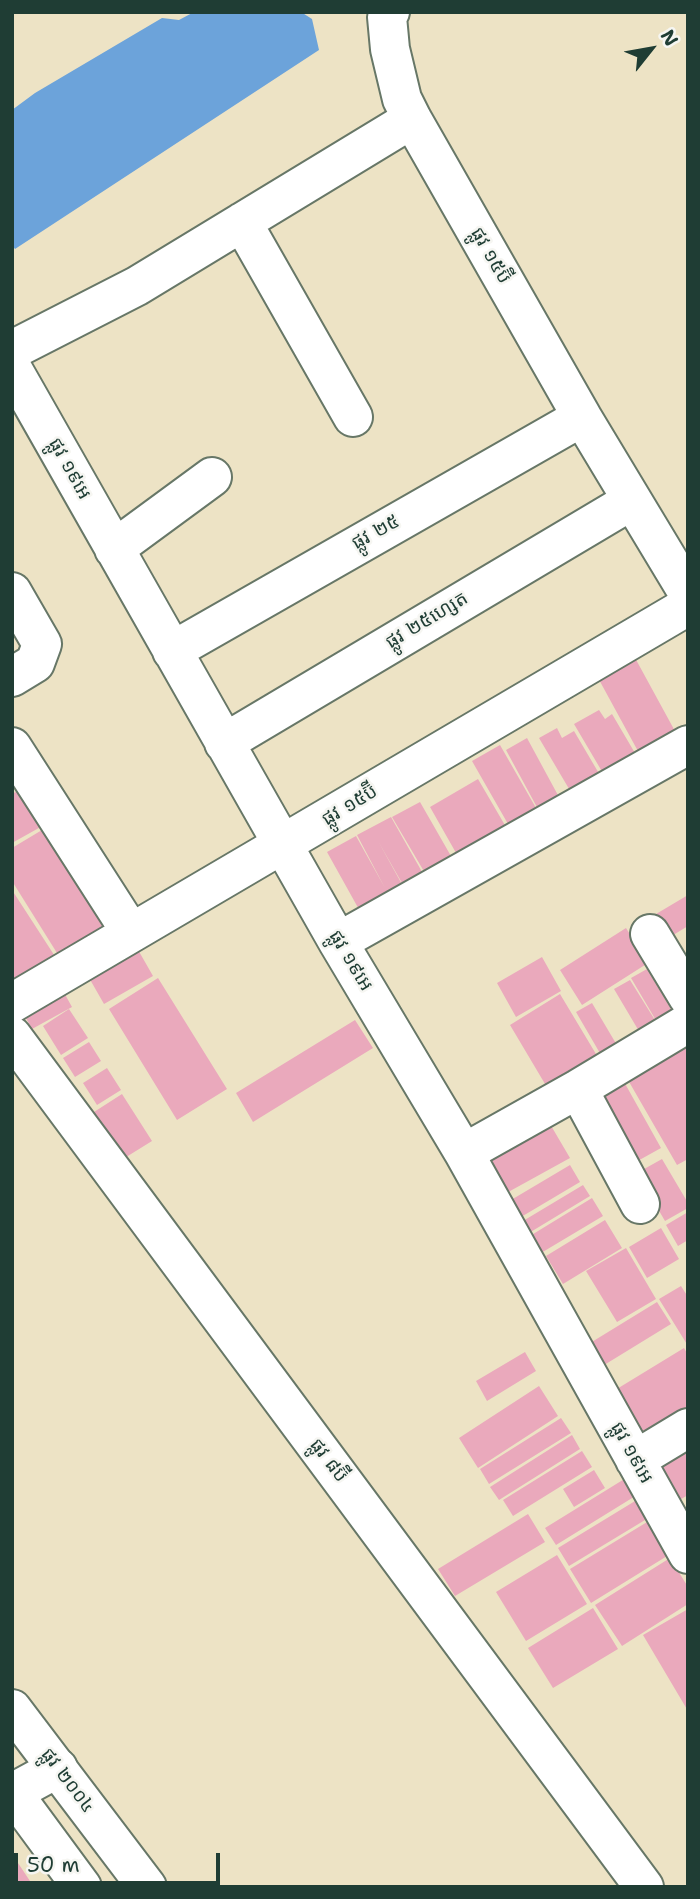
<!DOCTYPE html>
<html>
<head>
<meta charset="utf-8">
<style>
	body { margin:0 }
	#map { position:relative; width:700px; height:1899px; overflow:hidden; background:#ede3c5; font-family:"Shantell Sans",sans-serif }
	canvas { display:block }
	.frame { position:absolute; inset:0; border:14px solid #1f3d34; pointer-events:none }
	.north { position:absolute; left:616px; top:14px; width:70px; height:70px; -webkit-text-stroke:5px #f6f6f2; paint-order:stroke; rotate:59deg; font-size:19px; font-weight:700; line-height:28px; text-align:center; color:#1f3d34 }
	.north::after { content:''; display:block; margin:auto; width:24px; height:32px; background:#1f3d34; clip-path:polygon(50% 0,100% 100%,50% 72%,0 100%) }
	.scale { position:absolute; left:14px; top:1853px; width:206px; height:32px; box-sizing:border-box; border:4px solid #1f3d34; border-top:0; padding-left:9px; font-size:21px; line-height:24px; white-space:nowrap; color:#1f3d34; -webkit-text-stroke:5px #f6f6f2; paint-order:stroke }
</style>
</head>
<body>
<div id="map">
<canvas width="700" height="1899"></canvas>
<div class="frame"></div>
<div class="north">N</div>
<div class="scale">50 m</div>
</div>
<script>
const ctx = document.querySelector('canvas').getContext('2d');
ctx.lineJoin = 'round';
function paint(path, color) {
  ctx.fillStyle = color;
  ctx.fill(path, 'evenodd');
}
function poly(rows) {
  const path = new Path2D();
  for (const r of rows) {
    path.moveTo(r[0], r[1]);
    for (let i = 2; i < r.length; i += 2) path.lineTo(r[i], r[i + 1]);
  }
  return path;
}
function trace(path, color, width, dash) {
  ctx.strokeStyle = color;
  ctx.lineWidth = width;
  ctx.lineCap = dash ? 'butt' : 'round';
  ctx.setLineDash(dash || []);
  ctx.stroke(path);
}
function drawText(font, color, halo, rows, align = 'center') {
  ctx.font = font + ' "Shantell Sans","Noto Sans Khmer",sans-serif';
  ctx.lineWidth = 5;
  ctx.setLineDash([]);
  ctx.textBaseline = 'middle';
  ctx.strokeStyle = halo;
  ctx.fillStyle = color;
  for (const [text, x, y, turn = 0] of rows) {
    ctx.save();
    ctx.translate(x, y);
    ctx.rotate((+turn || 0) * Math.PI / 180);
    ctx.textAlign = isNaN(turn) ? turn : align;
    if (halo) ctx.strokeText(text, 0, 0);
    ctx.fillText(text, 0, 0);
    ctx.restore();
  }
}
paint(poly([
	[194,12,301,12,312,19,319,50,15,249,12,245,12,110,35,93,162,18,179,20]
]), '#6ca3da');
paint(poly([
	[634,656,682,744,645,764,597,676],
	[599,710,605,719,612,714,642,765,610,785,574,724],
	[557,728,562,738,574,731,604,782,575,799,539,738],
	[527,738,566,810,545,822,506,750],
	[500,745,544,822,516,838,472,761],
	[478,779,513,839,464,867,430,807],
	[25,787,46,824,12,843,12,794],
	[420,802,459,870,432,885,392,817],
	[391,817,430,886,410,897,378,841,409,897,366,922,327,852,356,836,385,888,357,835],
	[47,827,110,930,62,961,12,881,12,848],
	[12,890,58,961,12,990],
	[688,895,688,926,665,940,651,917],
	[626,928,648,963,582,1005,560,970],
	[137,948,153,976,104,1004,88,976],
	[542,957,561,991,516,1017,497,983],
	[647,969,680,1024,664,1034,631,978],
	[158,978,227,1089,177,1120,109,1009],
	[630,980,663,1033,646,1043,614,989],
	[62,989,72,1007,32,1029,22,1011],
	[560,994,602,1064,551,1094,510,1025],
	[592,1003,624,1057,608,1067,576,1012],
	[69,1009,88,1038,61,1055,43,1026],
	[355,1020,373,1048,253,1122,236,1093],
	[89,1042,101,1061,75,1077,63,1058],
	[686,1046,688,1159,677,1165,628,1080],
	[107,1068,121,1090,97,1105,83,1083],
	[623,1080,661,1148,634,1163,595,1095],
	[122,1094,152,1141,123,1159,94,1112],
	[550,1124,570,1158,501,1196,482,1161],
	[662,1159,688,1203,688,1208,665,1221,637,1173],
	[570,1165,580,1182,516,1220,506,1203],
	[583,1185,590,1196,524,1236,518,1224],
	[592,1198,603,1216,536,1256,525,1239],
	[688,1212,688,1240,678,1246,666,1225],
	[605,1220,622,1248,563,1284,546,1256],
	[661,1228,679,1259,647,1278,629,1247],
	[626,1248,656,1299,617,1322,586,1271],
	[681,1286,688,1297,688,1346,659,1299],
	[657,1302,671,1324,596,1370,582,1348],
	[684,1348,688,1355,688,1419,639,1448,607,1395],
	[525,1352,536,1371,487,1401,476,1381],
	[539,1386,558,1416,478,1468,459,1438],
	[561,1418,571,1433,489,1484,480,1469],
	[572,1435,580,1449,499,1500,490,1487],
	[688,1445,688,1495,676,1502,654,1467],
	[582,1451,592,1467,513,1516,503,1500],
	[594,1470,605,1488,574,1507,563,1489],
	[626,1478,637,1495,556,1545,545,1528],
	[640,1498,650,1517,569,1566,558,1548],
	[528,1514,545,1542,455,1596,438,1569],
	[652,1519,672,1553,591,1603,570,1569],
	[557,1555,587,1604,526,1641,496,1592],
	[670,1558,688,1587,688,1604,622,1646,595,1605],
	[593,1608,618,1649,553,1688,528,1648],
	[688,1609,688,1711,643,1635],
	[12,1854,34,1887,12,1887]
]), '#eaa9bc');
const minor = poly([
	[390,12,387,17,390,49,402,99,412,119,582,417,688,593],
	[242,222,353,417],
	[12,350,137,286,412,119],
	[12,368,338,942,464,1153,688,1554],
	[114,549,212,477],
	[12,592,42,644,35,663,12,677],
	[172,651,582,417],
	[224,743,631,501],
	[12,747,130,931],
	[650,934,688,997],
	[338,942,688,745],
	[12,1003,688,606],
	[12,1036,644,1887],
	[578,1089,640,1204],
	[464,1153,578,1089,688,1023],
	[635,1460,688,1428],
	[12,1793,58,1768]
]);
const major = poly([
	[12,1709,147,1887],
	[12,1792,82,1887]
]);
trace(minor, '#677767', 42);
trace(major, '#677767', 42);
trace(minor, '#fff', 38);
trace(major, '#fff', 38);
drawText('19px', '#1f3d34', '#f6f6f2', [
	["ផ្លូវ ១៥ប៊ី",490,256,60],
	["ផ្លូវ ១៩អេ",69,469,61],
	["ផ្លូវ ២៥",376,533,-29],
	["ផ្លូវ ២៥ហ្សេត",427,621,-31],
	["ផ្លូវ ១៥ប៊ី",350,806,-31],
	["ផ្លូវ ១៩អេ",350,961,59],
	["ផ្លូវ ១៩អេ",631,1453,61],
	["ផ្លូវ ៨ប៊ី",328,1461,53],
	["ផ្លូវ ២០០៤",67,1781,53]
]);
</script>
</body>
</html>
